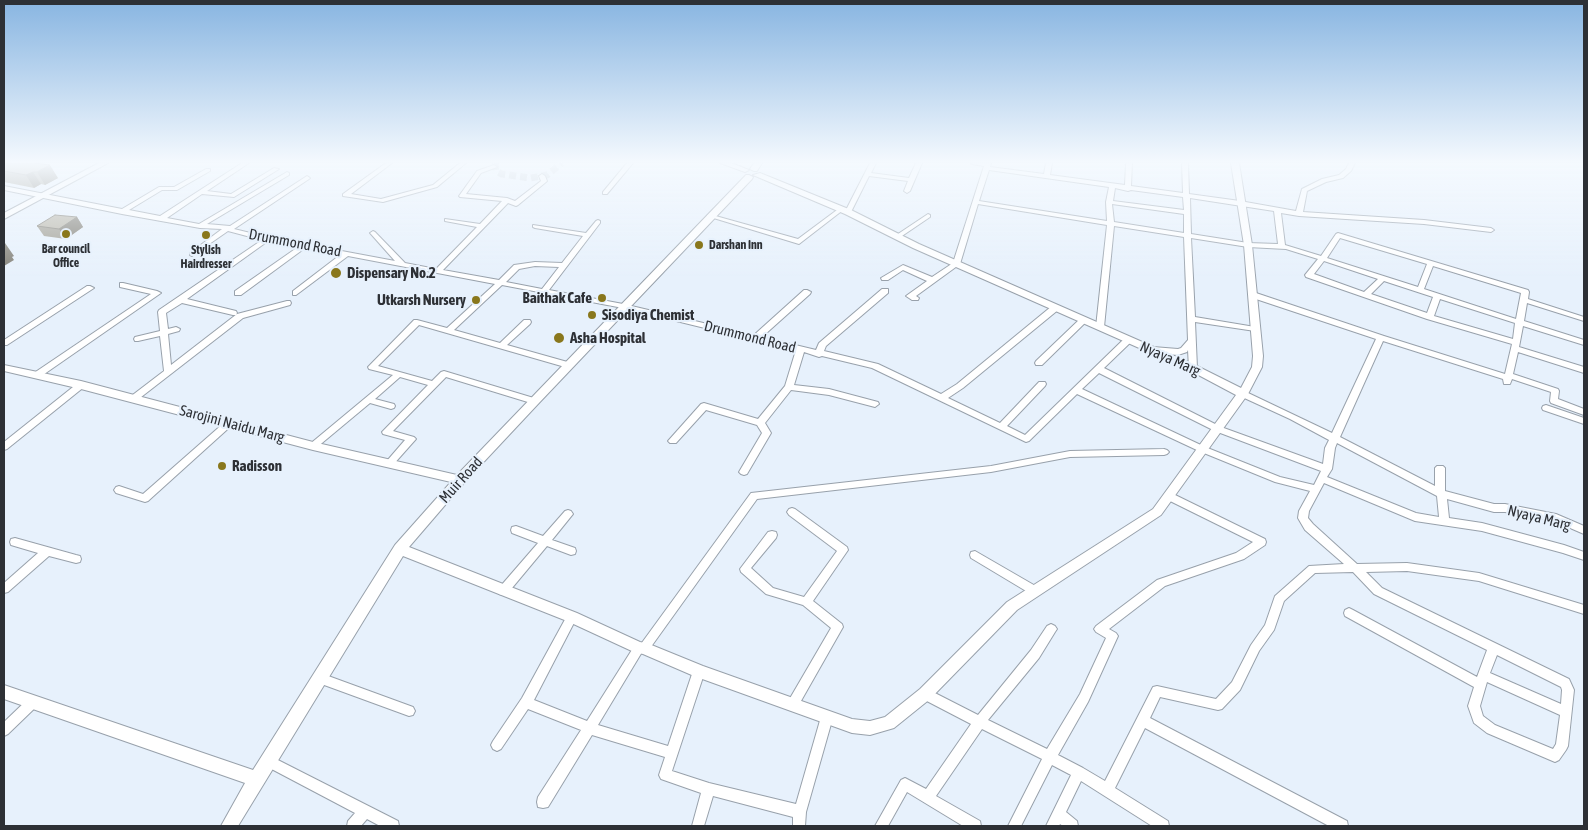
<!DOCTYPE html>
<html>
<head>
<meta charset="utf-8">
<style>
	body { margin:0 }
	#map { position:relative; width:1588px; height:830px; overflow:hidden; background:#e7f1fc; font-family:"Asap Condensed",sans-serif }
	canvas { display:block }
	.frame { position:absolute; inset:0; border:5px solid #2d3035; pointer-events:none }
</style>
</head>
<body>
<div id="map">
<canvas width="1588" height="830"></canvas>
<div class="frame"></div>
</div>
<script>
const ctx = document.querySelector('canvas').getContext('2d');
ctx.lineJoin = 'round';
function poly(rows) {
  const path = new Path2D();
  for (const r of rows) {
    path.moveTo(r[0], r[1]);
    for (let i = 2; i < r.length; i += 2) path.lineTo(r[i], r[i + 1]);
  }
  return path;
}
function trace(path, color, width, dash) {
  ctx.strokeStyle = color;
  ctx.lineWidth = width;
  ctx.lineCap = dash ? 'butt' : 'round';
  ctx.setLineDash(dash || []);
  ctx.stroke(path);
}
function paint(path, color) {
  ctx.fillStyle = color;
  ctx.fill(path, 'evenodd');
}
function drawText(font, color, halo, rows, align = 'center') {
  ctx.font = font + ' "Asap Condensed",sans-serif';
  ctx.lineWidth = 4.5;
  ctx.setLineDash([]);
  ctx.textBaseline = 'middle';
  ctx.strokeStyle = halo;
  ctx.fillStyle = color;
  for (const [text, x, y, turn = 0] of rows) {
    ctx.save();
    ctx.translate(x, y);
    ctx.rotate((+turn || 0) * Math.PI / 180);
    ctx.textAlign = isNaN(turn) ? turn : align;
    if (halo) ctx.strokeText(text, 0, 0);
    ctx.fillText(text, 0, 0);
    ctx.restore();
  }
}
trace(poly([
	[495,163,496,171,502,174,530,178,547,175,562,163]
]), '#c2cad4', 7, [7, 4]);
const street = poly([
	[242,163,249,163,207,191,231,194,274,168,279,169,234,197,202,194,167,218,199,224,287,172,289,173,289,175,207,224,230,226,307,176,310,178,309,179,234,229,267,237,395,261,371,234,370,233,373,231,375,232,405,263,436,269,477,227,445,221,445,219,480,224,502,201,460,197,459,196,477,171,494,165,497,167,481,173,466,194,507,198,515,201,541,181,539,176,542,174,545,176,547,181,546,182,518,205,516,206,508,203,443,270,499,280,514,265,535,262,562,263,583,236,535,228,533,227,533,225,586,233,596,221,598,220,600,221,600,223,549,290,623,304,754,335,804,290,807,290,811,292,810,294,762,337,816,350,819,343,882,289,888,289,888,293,826,346,824,351,878,364,941,394,957,384,1052,306,1055,306,1059,308,1058,310,963,388,948,398,1000,423,1039,382,1045,382,1046,384,1045,386,1007,426,1025,435,1125,338,1128,338,1132,340,1131,342,1104,368,1221,427,1323,464,1325,448,1329,440,1290,419,1240,396,1239,394,1240,392,1246,392,1332,433,1376,339,1250,297,1249,295,1250,293,1256,293,1384,336,1505,374,1512,344,1427,319,1306,277,1305,275,1318,259,1286,249,1248,247,1191,238,1195,317,1255,327,1259,329,1255,331,1195,322,1197,368,1193,371,1189,368,1188,350,1187,352,1178,355,1153,353,1149,350,1153,347,1178,349,1181,348,1188,340,1184,237,1114,226,1104,327,1100,329,1096,327,1107,225,978,204,960,264,916,296,919,298,918,300,912,300,906,296,927,281,903,270,888,280,882,280,881,278,903,265,932,277,953,263,984,166,972,164,971,163,991,163,990,167,1044,174,1046,163,1052,163,1050,175,1125,185,1126,163,1132,163,1131,186,1183,193,1182,163,1188,163,1189,194,1240,201,1296,211,1302,189,1322,179,1339,175,1346,169,1349,163,1355,163,1351,171,1343,178,1326,182,1307,191,1303,212,1424,220,1491,228,1494,230,1491,232,1424,224,1299,216,1281,213,1285,245,1321,256,1336,234,1338,233,1528,290,1529,292,1528,299,1584,317,1584,321,1527,303,1524,321,1584,340,1584,345,1523,326,1519,347,1584,367,1584,373,1518,352,1513,374,1558,389,1559,391,1558,399,1584,409,1584,415,1551,403,1550,401,1551,392,1512,379,1510,384,1504,384,1503,379,1383,341,1340,437,1435,486,1435,468,1437,466,1443,466,1445,468,1445,491,1494,504,1505,504,1556,514,1584,526,1584,534,1554,521,1505,512,1494,512,1447,499,1449,518,1482,523,1564,545,1584,552,1584,560,1563,553,1482,531,1415,521,1324,483,1309,511,1308,518,1313,524,1357,564,1407,563,1479,573,1584,605,1584,614,1479,581,1407,571,1366,572,1382,588,1569,679,1574,690,1568,746,1566,750,1559,760,1555,762,1487,733,1474,723,1468,706,1474,687,1345,616,1344,613,1345,610,1349,608,1353,610,1477,677,1487,650,1374,594,1353,572,1315,573,1284,601,1274,630,1259,651,1240,690,1222,709,1218,710,1160,697,1150,718,1347,821,1348,826,1329,826,1145,728,1115,788,1168,821,1169,826,1152,826,1081,781,1066,812,1077,821,1078,826,1063,826,1060,824,1059,826,1046,826,1071,775,1052,765,1021,826,1008,826,1042,759,982,729,936,796,980,821,981,826,963,826,907,792,888,826,875,826,901,780,905,778,926,789,971,724,921,698,919,694,921,690,925,689,929,690,978,715,1031,650,1047,626,1051,624,1055,626,1057,629,1055,632,1039,658,988,720,1047,749,1080,694,1106,638,1096,632,1094,629,1096,626,1157,580,1236,553,1253,542,1166,499,1164,496,1166,493,1169,492,1265,539,1266,542,1265,545,1244,559,1165,586,1109,629,1116,633,1118,636,1088,702,1058,755,1083,768,1105,781,1153,687,1157,686,1216,699,1232,682,1251,645,1265,625,1275,596,1309,566,1344,564,1305,530,1298,518,1299,511,1310,491,1275,482,1199,451,1077,394,1029,441,1026,442,872,368,822,356,819,357,804,352,794,385,829,389,878,402,879,404,875,407,829,395,791,390,765,423,771,433,747,474,744,475,741,474,739,472,762,433,757,425,706,410,676,443,670,443,668,441,701,404,704,403,758,419,785,386,796,350,757,340,754,341,750,339,623,308,502,285,454,330,500,343,524,320,530,320,531,322,530,324,507,345,571,363,572,365,571,367,565,367,419,325,378,366,432,381,441,372,444,371,537,399,538,401,537,403,531,403,446,377,393,431,414,437,416,439,392,466,389,467,386,466,384,464,386,462,405,440,383,434,382,432,428,385,400,377,375,399,394,404,395,406,394,408,391,409,370,403,316,448,313,449,308,446,310,444,393,375,369,369,368,367,414,320,417,320,447,328,495,284,348,256,296,295,293,295,293,291,340,255,305,248,241,295,235,295,235,291,298,247,268,241,187,299,236,311,237,313,236,315,233,315,182,303,166,313,168,329,176,327,180,329,179,331,168,334,171,365,237,314,287,301,290,301,291,303,290,305,243,318,136,401,130,401,129,399,130,397,164,371,160,336,138,341,135,341,134,339,135,337,160,331,158,312,159,310,262,240,228,231,192,256,190,255,190,253,222,229,200,228,122,214,4,190,4,186,122,209,159,187,174,187,206,169,210,169,210,171,177,190,162,190,129,210,160,216,242,163],
	[989,170,1109,187,1106,202,1107,221,979,201,989,170],
	[1115,188,1128,191,1131,190,1183,197,1184,210,1113,201,1115,188],
	[1190,198,1274,211,1278,244,1248,243,1191,234,1190,198],
	[1112,204,1184,214,1184,233,1114,222,1112,204],
	[1340,238,1427,264,1418,287,1327,258,1340,238],
	[1324,261,1378,279,1364,292,1314,274,1324,261],
	[535,266,559,267,542,289,506,282,519,269,535,266],
	[1433,266,1521,293,1516,319,1424,289,1433,266],
	[1384,281,1433,297,1427,313,1371,294,1384,281],
	[1440,299,1515,323,1513,339,1434,316,1440,299],
	[1099,373,1215,431,1321,471,1314,485,1280,477,1205,447,1082,389,1099,373],
	[1337,443,1437,496,1439,517,1416,513,1327,477,1332,469,1335,448,1337,443],
	[1497,655,1561,687,1562,690,1561,704,1490,673,1497,655],
	[1487,682,1560,715,1556,744,1553,749,1495,725,1483,716,1480,706,1487,682],
	[386,163,392,163,351,194,381,199,433,185,460,163,466,163,437,187,383,202,343,196,343,194,386,163],
	[627,163,633,163,607,194,603,194,603,192,627,163],
	[870,163,876,163,871,173,909,178,916,163,922,163,910,191,907,193,904,191,908,181,869,176,851,212,848,214,846,213,845,212,870,163],
	[841,207,843,208,843,210,799,244,707,216,708,215,712,215,798,239,841,207],
	[928,214,930,215,930,217,899,238,895,238,895,236,928,214],
	[120,283,123,283,157,291,161,293,40,377,34,377,33,375,34,373,151,294,120,287,120,283],
	[87,286,90,286,94,288,7,345,4,345,4,340,87,286],
	[1081,318,1084,318,1088,320,1042,365,1036,365,1035,363,1036,361,1081,318],
	[81,382,84,383,85,385,84,387,7,449,4,450,4,442,78,383,81,382],
	[1546,405,1584,418,1584,424,1543,410,1542,408,1543,406,1546,405],
	[228,421,232,424,231,426,148,501,145,502,116,493,114,490,116,487,119,486,143,494,225,422,228,421],
	[1164,449,1167,450,1169,452,1167,454,1164,455,1070,457,991,472,757,499,648,651,642,652,598,725,668,746,693,671,695,667,699,666,703,667,705,671,672,771,709,783,796,804,821,717,823,713,827,711,831,713,833,717,806,812,805,826,793,826,793,817,713,796,704,826,692,826,701,793,661,779,659,775,665,757,592,735,548,807,543,808,538,807,537,802,538,797,581,730,528,709,501,749,497,751,493,749,491,745,493,741,522,698,568,614,572,612,576,614,577,617,534,700,587,721,635,645,641,644,751,493,991,466,1070,451,1164,449],
	[792,508,795,509,847,547,848,550,813,601,842,624,843,627,797,708,793,709,789,708,787,704,789,700,831,628,803,605,766,594,741,572,740,569,768,532,772,531,776,532,777,535,776,538,751,568,773,588,804,597,837,551,789,515,787,512,789,509,792,508],
	[568,510,571,511,573,514,552,540,575,548,576,551,575,554,571,555,547,546,507,594,503,595,499,594,498,591,499,588,538,543,512,533,511,530,512,527,516,526,543,536,565,511,568,510],
	[15,538,76,555,80,556,81,559,80,562,76,563,49,556,8,592,4,593,4,583,38,553,11,545,10,542,11,539,15,538],
	[975,551,1039,588,1040,591,1039,594,1035,595,1031,594,971,558,970,555,971,552,975,551],
	[320,673,413,707,415,711,413,715,409,716,316,682,314,678,316,674,320,673],
	[32,698,36,699,38,703,36,707,8,734,4,736,4,722,28,699,32,698],
	[268,755,398,821,399,826,380,826,367,819,361,826,347,826,348,821,355,813,264,765,262,761,264,757,268,755]
]);
const secondary = poly([
	[99,163,108,163,4,219,4,213,99,163],
	[720,163,731,163,749,170,745,172,720,163],
	[754,163,762,163,757,171,754,171,750,169,754,163],
	[1231,163,1239,163,1252,245,1263,356,1262,367,1248,394,1161,515,1017,610,930,699,894,728,870,735,852,733,694,676,643,654,634,652,567,621,403,556,238,826,221,826,245,783,4,699,4,685,253,770,395,545,451,482,313,450,81,389,4,371,4,365,81,381,313,442,457,475,746,175,749,175,753,177,752,179,538,404,464,483,409,547,577,613,640,642,649,644,703,666,852,719,870,721,885,717,920,689,1007,602,1153,509,1236,395,1189,370,913,248,845,214,753,175,760,173,851,210,919,244,1197,366,1241,388,1252,367,1253,356,1244,245,1231,163]
]);
trace(street, '#98a1ab', 2);
trace(secondary, '#98a1ab', 2);
paint(street, '#fff');
paint(secondary, '#fff');
paint(poly([
	[4,163,58,178,45,185,41,184,34,188,4,182],
	[77,217,83,227,66,239,44,236,37,226]
]), '#9d9b90');
paint(poly([
	[50,165,58,178,45,185,37,172],
	[33,172,41,184,34,188,26,175],
	[77,217,83,227,66,239,59,229],
	[5,243,14,256,12,257,14,260,4,266,4,244]
]), '#807e75');
const building = poly([
	[4,163,35,163,50,165,37,172,33,172,26,175,4,171,4,163],
	[55,215,77,217,59,229,37,226,55,215]
]);
paint(building, '#b7b4a7');
trace(building, '#807e75', 1);
const sky = ctx.createLinearGradient(0, 0, 0, 279);
sky.addColorStop(0, '#88b5e1');
sky.addColorStop(0.58, '#f4f9fe');
sky.addColorStop(1, '#f4f9fe00');
ctx.fillStyle = sky;
ctx.fillRect(0, 0, 1588, 279);
for (const [x, y, r, color] of [
	[66,234,5,"#89771c"],
	[206,235,5,"#89771c"],
	[699,245,5,"#89771c"],
	[336,273,6,"#89771c"],
	[602,298,5,"#89771c"],
	[476,300,5,"#89771c"],
	[592,315,5,"#89771c"],
	[559,338,6,"#89771c"],
	[222,466,5,"#89771c"]
]) {
  const dot = new Path2D();
  dot.arc(x, y, r, 0, 2 * Math.PI);
  ctx.fillStyle = color;
  ctx.fill(dot);
  trace(dot, '#e7f1fc', 2);
}
drawText('bold 12px', '#2d3035', '#e7f1fc', [
	["Darshan Inn",709,245,"left"],
	["Bar council",66,249],
	["Office",66,263],
	["Stylish",206,250],
	["Hairdresser",206,264]
]);
drawText('15px', '#2d3035', '#e7f1fc', [
	["Drummond Road",295,243,11],
	["Drummond Road",750,337,14],
	["Nyaya Marg",1170,359,24],
	["Sarojini Naidu Marg",232,424,15],
	["Muir Road",461,480,-48],
	["Nyaya Marg",1539,518,14]
]);
drawText('bold 15px', '#2d3035', '#e7f1fc', [
	["Dispensary No.2",347,273],
	["Baithak Cafe",592,298,"right"],
	["Utkarsh Nursery",466,300,"right"],
	["Sisodiya Chemist",602,315],
	["Asha Hospital",570,338],
	["Radisson",232,466]
], 'left');
</script>
</body>
</html>
